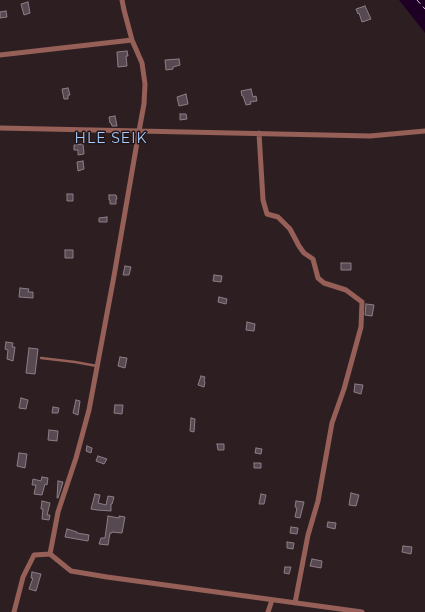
<!DOCTYPE html>
<html>
<head>
<meta charset="utf-8">
<style>
	body { margin:0 }
	canvas { display:block; background:#2d1f21 }
</style>
</head>
<body>
<canvas width="425" height="612"></canvas>
<script>
const ctx = document.querySelector('canvas').getContext('2d');
ctx.lineJoin = 'round';
function paint(path, color) {
  ctx.fillStyle = color;
  ctx.fill(path, 'evenodd');
}
function poly(rows) {
  const path = new Path2D();
  for (const r of rows) {
    path.moveTo(r[0], r[1]);
    for (let i = 2; i < r.length; i += 2) path.lineTo(r[i], r[i + 1]);
  }
  return path;
}
function trace(path, color, width, dash) {
  ctx.strokeStyle = color;
  ctx.lineWidth = width;
  ctx.lineCap = dash ? 'butt' : 'round';
  ctx.setLineDash(dash || []);
  ctx.stroke(path);
}
function drawText(font, color, halo, rows, align = 'center') {
  ctx.font = font + ' Montserrat,sans-serif';
  ctx.lineWidth = 3;
  ctx.setLineDash([]);
  ctx.textBaseline = 'middle';
  ctx.strokeStyle = halo;
  ctx.fillStyle = color;
  for (const [text, x, y, turn = 0] of rows) {
    ctx.save();
    ctx.translate(x, y);
    ctx.rotate((+turn || 0) * Math.PI / 180);
    ctx.textAlign = isNaN(turn) ? turn : align;
    if (halo) ctx.strokeText(text, 0, 0);
    ctx.fillText(text, 0, 0);
    ctx.restore();
  }
}
paint(poly([
	[399,0,425,0,425,33]
]), '#1f0025');
trace(poly([
	[417,0,425,9]
]), '#ecb5f6', 1, [5, 4]);
const building = poly([
	[28,2,30,13,24,15,21,4,28,2],
	[365,6,371,19,362,22,359,13,358,14,356,9,365,6],
	[6,11,7,17,0,18,0,12,6,11],
	[127,51,128,56,126,56,127,66,118,67,117,52,127,51],
	[179,59,180,65,173,67,173,69,166,70,165,60,179,59],
	[68,88,70,95,68,95,68,99,64,99,62,89,68,88],
	[251,89,253,97,256,96,257,101,250,102,251,104,246,105,243,96,242,96,241,91,251,89],
	[186,94,188,104,179,106,177,97,186,94],
	[180,114,186,114,187,119,180,120,180,114],
	[115,116,117,126,112,126,111,123,110,123,109,117,115,116],
	[83,144,84,154,78,155,78,150,74,150,74,145,83,144],
	[83,161,84,169,78,171,77,162,83,161],
	[67,194,73,194,73,201,67,201,67,194],
	[109,195,116,195,117,199,116,199,116,204,110,204,110,200,109,200,109,195],
	[107,217,107,222,99,222,99,218,107,217],
	[65,250,73,250,73,258,65,258,65,250],
	[341,263,351,263,351,270,341,270,341,263],
	[125,266,131,267,129,275,123,275,125,266],
	[214,275,222,276,221,282,213,281,214,275],
	[20,288,29,289,28,292,33,292,33,298,19,297,20,288],
	[219,297,227,299,226,304,218,302,219,297],
	[366,304,374,305,372,316,365,315,366,304],
	[247,322,255,324,254,331,246,330,247,322],
	[6,342,13,343,12,347,15,347,13,361,7,359,8,350,5,349,6,342],
	[29,348,38,349,35,374,26,373,29,348],
	[120,357,127,358,125,368,118,366,120,357],
	[201,376,205,377,204,381,205,382,204,387,198,385,201,376],
	[355,384,363,385,361,394,354,392,355,384],
	[21,398,28,400,26,409,19,408,21,398],
	[76,400,80,401,78,415,73,413,76,400],
	[115,405,123,405,122,414,114,413,115,405],
	[53,407,59,408,58,413,52,413,53,407],
	[191,418,195,419,194,432,190,431,191,418],
	[49,430,58,431,57,441,48,440,49,430],
	[217,444,224,444,224,450,218,450,217,444],
	[87,446,92,448,91,453,86,451,87,446],
	[256,448,262,449,261,454,255,453,256,448],
	[19,453,27,454,25,468,17,466,19,453],
	[98,456,107,459,104,464,96,461,98,456],
	[254,463,261,463,261,468,254,468,254,463],
	[42,477,48,478,47,485,45,484,42,495,34,494,36,485,32,485,33,479,41,481,42,477],
	[58,481,63,482,58,498,57,498,58,481],
	[351,493,359,495,356,506,349,505,351,493],
	[95,494,100,495,98,503,106,505,108,496,114,497,112,504,111,504,111,511,97,510,91,509,95,494],
	[261,494,266,495,264,504,259,504,261,494],
	[42,501,50,503,47,515,50,515,49,520,42,519,43,509,41,509,42,501],
	[296,501,304,502,300,518,295,517,297,508,295,507,296,501],
	[108,516,119,518,119,516,125,517,122,533,112,532,112,533,110,533,108,545,99,544,101,538,105,538,108,516],
	[328,522,336,523,335,529,327,527,328,522],
	[291,527,298,528,297,534,290,533,291,527],
	[67,529,77,532,77,533,89,535,88,541,65,537,67,529],
	[287,542,294,543,293,549,287,548,287,542],
	[403,546,412,547,411,554,402,552,403,546],
	[312,559,322,561,321,568,310,566,312,559],
	[285,567,291,567,289,574,284,573,285,567],
	[32,572,41,574,36,591,29,589,33,578,31,578,32,572]
]);
paint(building, '#574951');
trace(building, '#8d7d86', 1);
trace(poly([
	[41,358,75,362,97,366]
]), '#965f57', 2.5);
trace(poly([
	[0,55,132,40],
	[0,128,139,131,144,104,145,84,142,63,132,40,124,10,122,0],
	[259,133,263,200,267,214,278,217,290,229,299,246,304,253,313,259,318,278,324,283,346,290,362,302,361,327,344,389,332,423,318,501,308,535,295,603],
	[14,612,23,577,34,555,50,554],
	[268,612,272,600],
	[362,612,107,577,71,571,50,554,58,512,76,458,89,410,114,276,139,131,370,136,425,131]
]), '#965f57', 5);
ctx.letterSpacing = '1px';
drawText('14px', '#a5cdfd', '#231518', [
	["HLE SEIK",111,139]
]);
ctx.letterSpacing = '0px';
</script>
</body>
</html>
